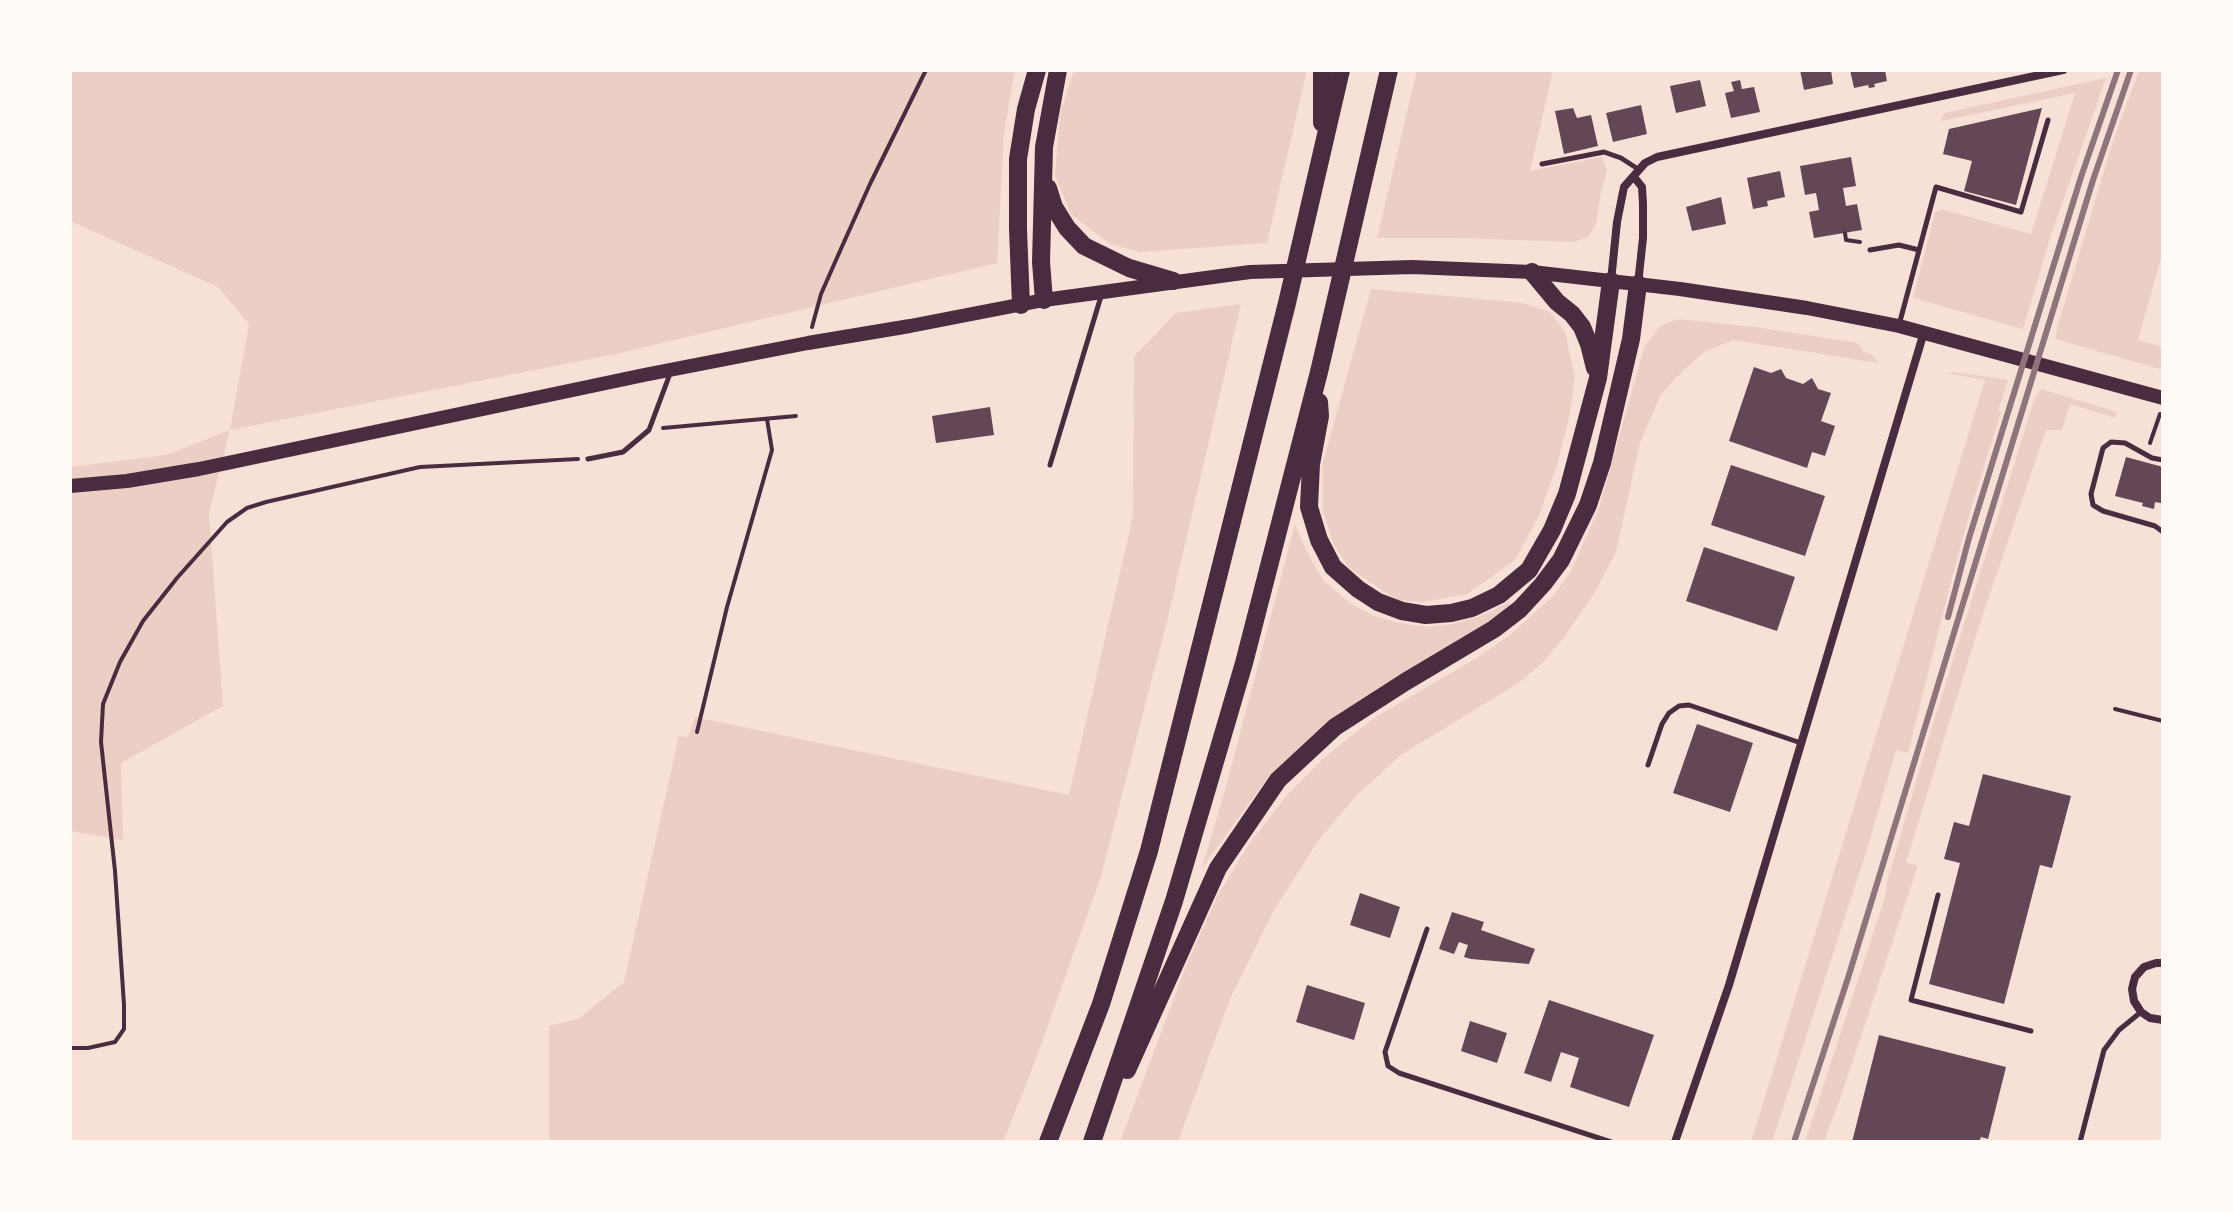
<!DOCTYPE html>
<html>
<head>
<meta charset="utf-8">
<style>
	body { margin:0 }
	#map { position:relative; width:2233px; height:1212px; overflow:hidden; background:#f7e1d7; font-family:Arial,sans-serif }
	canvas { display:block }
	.frame { position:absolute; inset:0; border:72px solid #fffaf5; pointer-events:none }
</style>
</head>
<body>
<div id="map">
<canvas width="2233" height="1212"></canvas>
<div class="frame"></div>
</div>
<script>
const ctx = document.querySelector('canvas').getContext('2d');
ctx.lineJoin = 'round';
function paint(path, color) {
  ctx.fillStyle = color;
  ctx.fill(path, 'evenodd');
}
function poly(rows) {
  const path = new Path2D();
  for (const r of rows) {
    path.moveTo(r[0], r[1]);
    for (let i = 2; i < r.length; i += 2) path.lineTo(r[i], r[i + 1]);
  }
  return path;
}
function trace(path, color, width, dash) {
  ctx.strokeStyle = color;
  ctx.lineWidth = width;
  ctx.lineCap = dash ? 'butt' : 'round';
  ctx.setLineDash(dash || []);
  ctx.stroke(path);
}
paint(poly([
	[70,70,1015,70,1004,133,997,263,616,354,230,430,209,513,223,706,121,763,123,840,70,831,70,467,166,455,230,430,249,324,218,287,70,221],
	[1074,70,1307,70,1267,243,1140,252,1110,244,1071,214,1055,176,1060,113],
	[1417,70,1553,70,1530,171,1602,157,1607,171,1601,192,1596,224,1588,237,1574,242,1454,238,1377,238],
	[2143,70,2163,70,2163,251,2138,340,2163,347,2163,370,2055,339,2057,328,2113,141,2138,73],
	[2106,78,2051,235,2023,329,1913,298,1935,213,1941,209,2031,234,2075,93,1941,121,1944,113],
	[1371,289,1523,303,1550,312,1565,332,1575,377,1569,419,1557,465,1539,516,1515,560,1467,594,1423,602,1397,600,1349,568,1334,545,1323,512,1323,462],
	[1241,304,1168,617,1101,876,1035,1062,1003,1142,549,1142,549,1026,578,1019,624,982,679,736,688,737,695,717,1069,795,1133,516,1134,356,1176,313],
	[1677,319,1755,327,1858,343,1863,351,1872,355,1878,363,1734,340,1705,351,1682,372,1661,394,1640,443,1616,552,1595,592,1563,639,1543,662,1520,682,1401,755,1356,796,1319,840,1274,910,1260,938,1230,999,1178,1142,1120,1142,1186,966,1218,895,1249,844,1287,795,1325,757,1374,718,1480,656,1510,635,1553,596,1570,573,1599,508,1644,348,1660,326],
	[1954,372,2008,380,1998,411,2001,412,1970,512,1949,589,1908,753,1896,750,1868,846,1772,1142,1751,1142,1985,380,1946,373],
	[2041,389,2117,412,2115,418,2070,404,2062,430,2046,430,1981,620,1906,862,1918,866,1841,1096,1824,1142,1805,1142,1885,897,1887,882,1928,740,2034,400],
	[1295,524,1306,550,1323,580,1351,604,1375,616,1399,623,1429,627,1452,624,1478,617,1512,601,1500,615,1297,752,1263,784,1202,868,1227,783]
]), '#ebcfc5');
paint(poly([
	[1800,70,1831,70,1833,84,1804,90],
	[1850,70,1885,70,1887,81,1874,84,1875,87,1869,88,1868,85,1854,88],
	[1700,80,1706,106,1676,113,1670,86],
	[1740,80,1742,89,1754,87,1760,112,1731,118,1725,93,1734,91,1731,82],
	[1641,105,1647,134,1613,142,1606,113],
	[1573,108,1577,118,1591,115,1598,146,1564,154,1555,111],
	[2042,108,2016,205,1964,191,1972,161,1943,154,1949,129],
	[1851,157,1856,186,1843,188,1846,206,1857,204,1862,230,1814,238,1809,212,1819,210,1816,193,1805,195,1800,166],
	[1780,171,1785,197,1767,201,1768,206,1753,209,1747,178],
	[1721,197,1726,224,1692,231,1686,207],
	[1754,367,1771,373,1781,369,1786,378,1803,384,1812,378,1818,389,1831,393,1821,421,1835,426,1825,456,1812,452,1807,468,1729,441],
	[990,407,994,435,936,443,932,416],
	[2126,457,2163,467,2163,506,2161,503,2155,502,2154,509,2142,506,2143,503,2115,496],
	[1731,465,1825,496,1805,556,1711,525],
	[1704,547,1795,577,1777,631,1686,601],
	[1697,724,1753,743,1730,812,1673,793],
	[1983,774,2071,796,2052,868,2040,865,2004,1004,1929,984,1960,863,1944,859,1954,822,1969,826],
	[1360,893,1400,907,1390,938,1350,925],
	[1452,912,1484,922,1481,930,1535,949,1529,964,1471,959,1464,957,1468,945,1459,942,1454,954,1439,949],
	[1307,985,1365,1003,1354,1040,1296,1022],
	[1549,1000,1654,1035,1629,1107,1570,1087,1579,1058,1561,1052,1551,1082,1524,1073],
	[1470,1021,1507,1033,1497,1063,1461,1051],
	[1879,1035,2006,1067,1988,1139,1981,1137,1979,1142,1852,1142]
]), '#644757');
trace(poly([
	[1845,233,1846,240,1860,242],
	[812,327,821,294,840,251,870,184,926,70],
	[663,428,796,416],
	[2150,443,2160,414],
	[2115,709,2163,721],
	[697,732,727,607,772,450,767,419],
	[70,1048,88,1048,115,1042,124,1029,124,1005,115,871,101,742,103,704,120,662,143,621,177,578,227,522,247,508,266,502,420,467,578,459]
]), '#4a2c40', 4);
trace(poly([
	[1542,164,1604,152,1621,158,1638,169],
	[1870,250,1899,245,1919,250],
	[1899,325,1936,187,2021,212,2048,120],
	[588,459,623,452,649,430,671,371],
	[2163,460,2152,458,2125,443,2111,442,2103,448,2091,494,2093,505,2103,511,2155,526,2163,532],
	[1050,465,1102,293],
	[1648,765,1662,724,1669,713,1679,706,1689,705,1801,743],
	[1938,895,1911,1000,2031,1031],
	[1427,929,1385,1052,1388,1066,1399,1073,1611,1142],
	[2080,1142,2104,1050,2119,1030,2141,1012]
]), '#4a2c40', 5);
trace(poly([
	[1634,177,1642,187,1643,204,1643,238,1638,284],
	[1611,281,1617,222,1624,187,1645,163,1657,157,2063,70],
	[2163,963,2156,963,2144,967,2135,977,2132,989,2134,1001,2141,1012,2150,1018,2163,1020],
	[1675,1142,1729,985,1924,332]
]), '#4a2c40', 8);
trace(poly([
	[70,486,127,481,199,469,644,375,808,343,910,326,1044,300,1250,272,1412,267,1532,272,1680,289,1807,308,1899,326,2163,398]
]), '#4a2c40', 14);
trace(poly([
	[1322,123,1322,70],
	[1048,188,1054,207,1067,228,1084,246,1129,268,1173,281],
	[1532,272,1557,302,1572,314,1582,327,1589,344,1595,368],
	[1044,300,1041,262,1044,147,1058,70],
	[1021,305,1018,229,1018,159,1026,109,1037,70],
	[1319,402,1320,416,1311,464,1309,507,1319,540,1333,567,1358,589,1378,602,1402,611,1426,615,1451,613,1472,608,1499,595,1529,570,1552,530,1567,494,1598,378,1611,281],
	[1127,1070,1218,868,1278,780,1335,727,1405,682,1494,629,1520,609,1543,584,1561,560,1588,505,1602,463,1631,339,1638,284],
	[1048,1142,1101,1004,1149,851,1287,303,1341,70],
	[1092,1142,1174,901,1244,663,1319,372,1389,70]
]), '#4a2c40', 18);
trace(poly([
	[1948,617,1969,538,2081,177,2118,70],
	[1794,1142,1848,978,2093,180,2131,70]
]), '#8f747c', 6);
</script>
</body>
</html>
